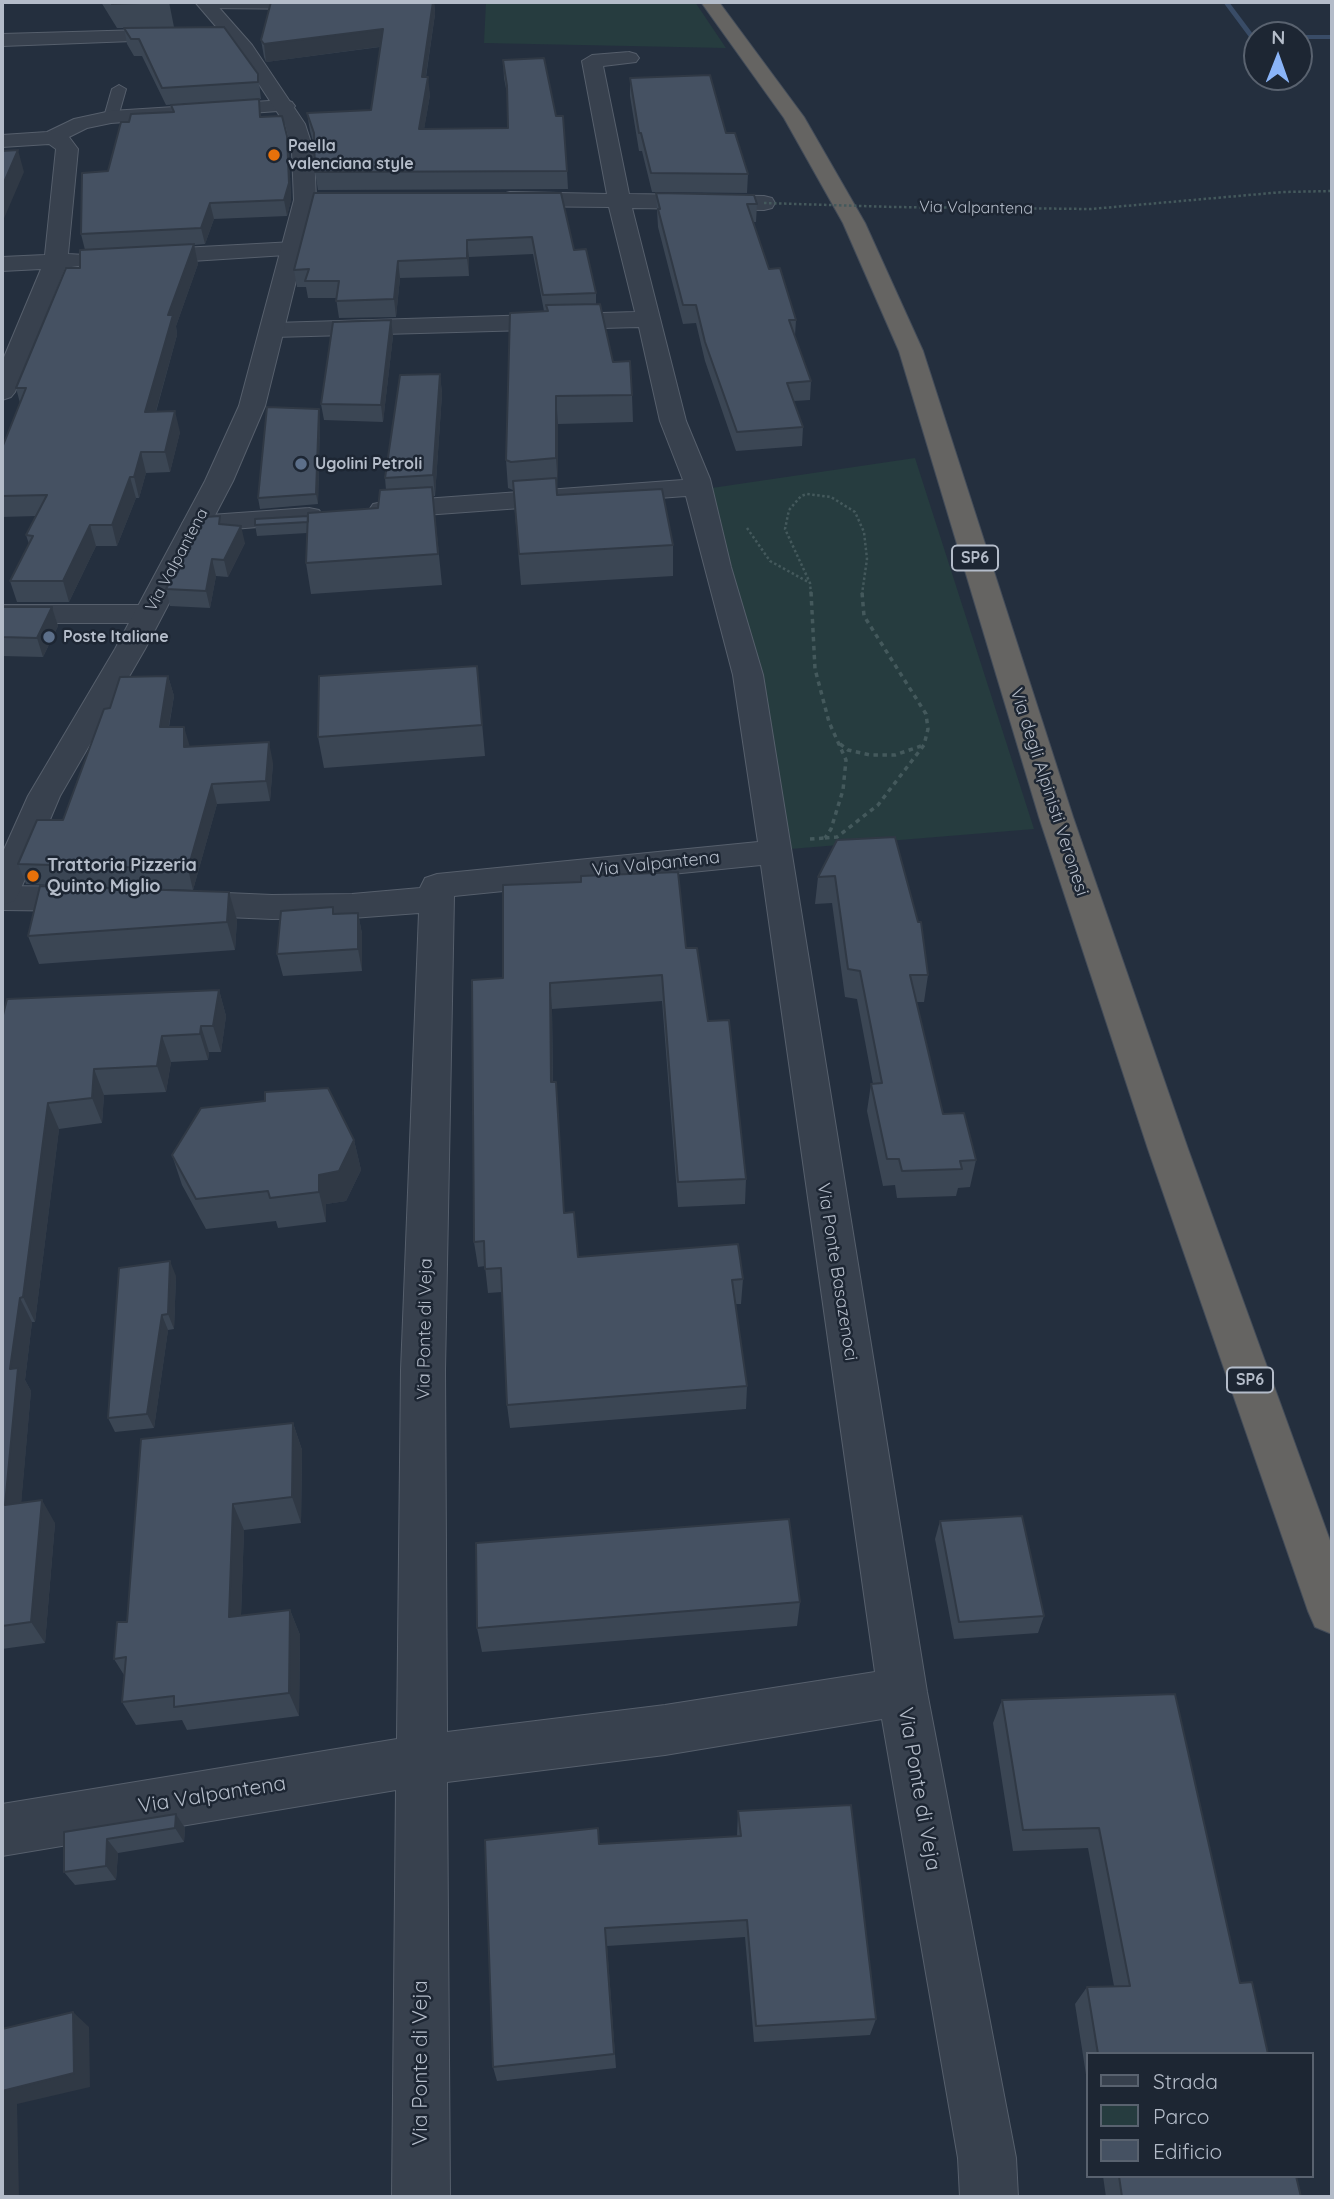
<!DOCTYPE html>
<html>
<head>
<meta charset="utf-8">
<style>
	body { margin:0 }
	#map { position:relative; width:1334px; height:2199px; overflow:hidden; background:#242f3e; font-family:Quicksand,sans-serif }
	canvas { display:block }
	.frame { position:absolute; inset:0; border:4px solid #b4bcc9; pointer-events:none }
	.legend { position:absolute; left:1086px; top:2052px; width:228px; height:126px; box-sizing:border-box; background:#1d2633; border:2px solid #59626f; margin:0; padding:9px 12px; list-style:none; font-size:21px; color:#b4bcc9 }
	.legend li { display:flex; align-items:center; gap:14px; height:35px }
	.legend b { width:35px; border:2px solid #59626f }
	.north { position:absolute; left:1243px; top:21px; width:70px; height:70px; box-sizing:border-box; background:#1d2633; border:2px solid #59626f; border-radius:50%; rotate:1deg; font-size:19px; font-weight:700; line-height:28px; text-align:center; color:#b4bcc9 }
	.north::after { content:''; display:block; margin:auto; width:24px; height:32px; background:#8ab4f8; clip-path:polygon(50% 0,100% 100%,50% 72%,0 100%) }
</style>
</head>
<body>
<div id="map">
<canvas width="1334" height="2199"></canvas>
<div class="frame"></div>
<ul class="legend">
<li><b style="height:9px;background:#38414e"></b>Strada</li>
<li><b style="height:19px;background:#263c3f"></b>Parco</li>
<li><b style="height:19px;background:#455162"></b>Edificio</li>
</ul>
<div class="north">N</div>
</div>
<script>
const ctx = document.querySelector('canvas').getContext('2d');
ctx.lineJoin = 'round';
function paint(path, color) {
  ctx.fillStyle = color;
  ctx.fill(path, 'evenodd');
}
function poly(rows) {
  const path = new Path2D();
  for (const r of rows) {
    path.moveTo(r[0], r[1]);
    for (let i = 2; i < r.length; i += 2) path.lineTo(r[i], r[i + 1]);
  }
  return path;
}
function trace(path, color, width, dash) {
  ctx.strokeStyle = color;
  ctx.lineWidth = width;
  ctx.lineCap = dash ? 'butt' : 'round';
  ctx.setLineDash(dash || []);
  ctx.stroke(path);
}
function drawText(font, color, halo, rows, align = 'center') {
  ctx.font = font + ' Quicksand,sans-serif';
  ctx.lineWidth = 5;
  ctx.setLineDash([]);
  ctx.textBaseline = 'middle';
  ctx.strokeStyle = halo;
  ctx.fillStyle = color;
  for (const [text, x, y, turn = 0] of rows) {
    ctx.save();
    ctx.translate(x, y);
    ctx.rotate((+turn || 0) * Math.PI / 180);
    ctx.textAlign = isNaN(turn) ? turn : align;
    if (halo) ctx.strokeText(text, 0, 0);
    ctx.fillText(text, 0, 0);
    ctx.restore();
  }
}
paint(poly([
	[486,2,695,2,726,48,484,43],
	[915,458,1034,829,790,849,705,489]
]), '#263c3f');
paint(poly([
	[1223,2,1229,2,1253,34,1259,35,1257,35,1257,38,1249,37,1223,2],
	[1299,35,1332,35,1332,39,1299,39,1299,35]
]), '#394c67');
const service = poly([
	[119,85,126,89,118,117,116,120,106,120,104,117,112,89,119,85]
]);
const minor = poly([
	[196,2,329,2,330,3,321,9,205,8,196,2],
	[178,29,188,35,185,39,2,46,2,34,178,29],
	[629,52,636,54,639,58,636,62,603,66,629,194,764,196,772,198,775,203,772,208,764,210,632,208,686,421,710,479,731,567,763,675,927,1692,1016,2158,1018,2197,960,2197,958,2158,882,1719,665,1755,447,1782,450,2197,392,2197,396,1790,2,1856,2,1804,397,1739,401,1370,419,913,352,918,272,919,181,915,169,912,164,903,169,894,181,891,272,895,352,894,420,888,425,878,437,874,758,842,733,675,686,496,383,518,373,516,369,510,373,504,383,502,683,480,660,421,639,327,274,337,265,335,262,330,265,325,274,323,635,312,609,207,510,206,502,204,499,199,502,194,510,192,607,194,582,61,592,55,629,52],
	[761,865,875,1672,665,1705,447,1732,445,1370,454,896,761,865],
	[285,100,292,102,295,106,292,110,111,123,87,128,69,137,78,149,68,254,85,255,89,260,85,265,65,268,15,392,11,397,2,400,2,362,41,269,2,271,2,257,45,255,56,149,49,144,2,147,2,135,47,132,74,119,111,111,285,100],
	[294,242,302,244,305,249,302,254,144,264,136,262,132,257,136,252,144,250,294,242],
	[309,508,319,510,323,516,319,522,196,532,186,530,182,524,186,518,196,516,309,508],
	[2,605,148,605,158,608,163,614,158,620,148,623,2,623,2,605],
	[2,886,90,887,102,890,107,899,102,908,90,911,2,910,2,886]
]);
const tertiary = poly([
	[195,2,214,2,252,45,305,124,314,152,316,200,265,406,233,481,145,649,60,796,19,893,14,901,2,905,2,854,28,796,115,649,205,481,239,406,294,200,292,152,285,124,238,52,195,2]
]);
const trunk = poly([
	[701,2,719,2,804,117,865,223,923,351,1073,817,1188,1149,1332,1546,1332,1634,1315,1627,1308,1611,1148,1149,1039,817,899,351,843,223,784,118,701,2]
]);
trace(service, '#565f6c', 2);
trace(minor, '#565f6c', 2);
trace(tertiary, '#565f6c', 2);
trace(trunk, '#434c59', 2);
trace(poly([
	[894,207,1091,209,1283,192,1332,191],
	[747,528,770,561,810,583],
	[811,594,810,583,785,529,789,510,801,496,807,494,831,497,855,512,864,532,867,559,862,594]
]), '#44595c', 2.5, [2.5, 2.5]);
trace(poly([
	[811,592,815,669,829,722,846,760,843,790,831,829,825,838],
	[840,744,848,750,870,755,895,755,921,746],
	[825,838,837,837,878,805,924,745,928,729,926,714,864,616,862,592],
	[810,839,825,838]
]), '#44595c', 3.5, [4.5, 4.5]);
paint(service, '#38414e');
paint(minor, '#38414e');
paint(tertiary, '#38414e');
paint(trunk, '#656462');
trace(poly([
	[764,203,894,207]
]), '#44595c', 2.5, [2.5, 2.5]);
paint(poly([
	[101,2,169,2,174,27,258,74,261,99,166,105,142,56,134,56,127,44,124,28,117,28],
	[271,2,434,2,435,14,426,77,430,95,424,129,508,128,508,99,504,78,503,60,567,171,568,189,318,190,315,172,314,145,310,131,307,113,371,110,380,47,266,62,264,57,261,40],
	[630,78,726,133,748,174,747,193,652,192,642,151,639,151,630,96],
	[171,105,262,117,289,152,291,200,287,216,214,219,205,244,194,245,198,264,176,326,177,335,156,412,180,432,170,472,146,473,139,498,136,498,117,546,96,546,69,602,17,602,10,581,29,544,26,535,36,516,2,517,2,448,20,403,16,388,80,268,85,250,81,234,129,122,172,112],
	[561,193,574,250,596,293,596,304,613,362,632,395,633,422,558,424,557,495,673,545,673,576,521,585,513,490,508,488,506,460,544,311,533,254,469,257,469,276,400,278,396,317,339,318,336,298,308,298,306,287,297,287,294,270],
	[656,193,757,204,756,222,753,222,769,269,796,320,795,336,811,381,810,400,794,401,803,427,802,446,736,451,705,361,696,323,683,324,658,227],
	[391,320,393,336,383,422,324,420,321,404],
	[440,374,442,394,435,496,433,496,442,585,311,594,306,563,307,533,257,536,255,525,308,516,378,508,386,490,385,478],
	[320,420,318,504,260,509,258,498],
	[222,524,245,543,228,577,216,576,210,608,170,606,166,589],
	[2,607,52,607,58,626,43,657,2,656],
	[477,666,485,756,324,768,318,737],
	[168,676,174,696,169,727,190,747,273,763,270,801,217,804,193,890,26,884,18,864,63,820,110,708],
	[837,840,928,975,924,1002,916,1002,943,1114,976,1160,970,1187,958,1188,956,1196,897,1198,895,1185,883,1186,867,1111,871,1084,873,1084,857,999,845,997,832,903,815,904,818,877],
	[229,892,237,920,235,950,39,964,28,936],
	[358,913,362,934,362,971,283,976,277,954,334,914],
	[686,948,708,1021,746,1179,745,1204,678,1207,662,1001,552,1009,553,1082,564,1213,578,1257,743,1279,741,1304,735,1304,747,1386,746,1409,510,1428,507,1405,502,1292,488,1293,485,1266,478,1267,474,1242,503,978],
	[219,990,226,1016,221,1052,209,1052,208,1060,171,1062,166,1092,104,1095,102,1123,59,1129,35,1322,32,1322,25,1380,31,1391,21,1503,55,1523,45,1643,2,1649,2,1019],
	[354,1140,361,1170,346,1201,326,1204,326,1222,278,1228,276,1221,206,1229,182,1185,172,1155],
	[176,1276,174,1329,168,1330,154,1428,115,1432,108,1418],
	[293,1423,302,1450,301,1523,244,1530,241,1616,290,1610,300,1635,299,1716,187,1730,182,1720,136,1725,122,1702,124,1675,114,1659,127,1622],
	[940,1521,1044,1616,1038,1633,954,1639,935,1539],
	[800,1602,797,1626,482,1652,477,1628],
	[1002,1700,1240,1983,1268,2054,1087,2054,1087,2081,1075,2004,1087,1987,1114,1986,1088,1848,1013,1851,993,1723],
	[738,1811,876,2019,870,2035,754,2042,745,1937,607,1946,616,2068,497,2081,493,2067,599,1844,737,1836],
	[176,1814,185,1828,184,1842,118,1853,116,1880,75,1885,64,1872,64,1832],
	[1103,2176,1296,2176,1301,2197,1106,2197]
]), '#3b4654');
paint(poly([
	[433,2,434,2,435,14,423,95,422,77],
	[383,29,385,46,266,62,264,44],
	[428,77,430,95,421,147,419,129],
	[287,136,289,152,291,200,287,216,284,200],
	[18,150,24,172,2,223,2,187],
	[210,203,214,219,205,244,201,228],
	[467,240,469,257,469,276,467,258],
	[194,244,198,264,176,326,177,335,150,432,145,412,168,315],
	[398,261,400,278,396,317,394,299],
	[391,320,393,336,383,422,381,405],
	[440,374,442,394,435,496,433,475],
	[556,396,558,424,558,487,556,458],
	[319,409,320,420,318,504,316,494],
	[175,411,180,432,170,472,165,452],
	[141,452,146,473,139,498,134,477],
	[130,477,136,498,117,546,112,525],
	[90,525,96,546,69,602,63,581],
	[241,526,245,543,228,577,224,560],
	[212,559,216,576,210,608,206,591],
	[52,607,58,626,43,657,37,638],
	[168,676,174,696,165,747,160,727],
	[184,727,190,747,184,747],
	[269,742,273,763,270,801,266,781],
	[212,784,217,804,193,890,188,869],
	[229,892,237,920,235,950,227,922],
	[358,913,362,934,362,971,358,949],
	[550,983,552,1009,553,1107,551,1082],
	[219,990,226,1016,221,1052,213,1026],
	[201,1026,209,1052,208,1060,200,1034],
	[162,1036,171,1062,166,1092,157,1066],
	[94,1069,104,1095,102,1123,92,1098],
	[48,1103,59,1129,35,1322,23,1297],
	[354,1140,361,1170,346,1201,326,1204,326,1222,319,1192,319,1175],
	[170,1261,176,1276,174,1329,168,1314],
	[20,1298,32,1322,25,1380,31,1391,19,1528,5,1505,10,1369],
	[162,1315,168,1330,154,1428,147,1414],
	[293,1423,302,1450,301,1523,292,1497],
	[42,1500,55,1523,45,1643,31,1622],
	[233,1504,244,1530,240,1642,229,1617],
	[290,1610,300,1635,299,1716,289,1693],
	[176,1814,185,1828,184,1842,175,1828],
	[107,1839,118,1853,116,1880,106,1866],
	[73,2012,89,2027,90,2087,17,2104,19,2197,2,2197,2,2091]
]), '#303945');
const building = poly([
	[111,2,169,2,112,4,111,2],
	[271,2,433,2,422,77,428,77,419,129,508,128,507,86,503,60,544,58,556,116,563,116,567,171,315,172,314,133,307,113,371,110,383,29,264,44,261,40,271,2],
	[224,27,258,74,258,82,162,88,139,39,131,39,124,28,224,27],
	[710,75,726,133,735,133,748,174,651,173,641,133,639,133,630,78,710,75],
	[259,99,260,117,282,116,287,136,289,183,284,200,210,203,201,228,81,234,82,173,108,171,121,122,129,122,131,114,174,112,171,105,259,99],
	[18,150,2,187,2,151,18,150],
	[314,193,561,193,574,250,586,249,596,293,543,295,532,237,467,240,467,258,398,261,394,299,336,301,339,281,305,281,309,269,294,270,314,193],
	[656,193,754,195,757,204,747,204,769,269,780,268,796,320,789,320,811,381,787,383,803,427,737,432,705,342,696,305,683,305,658,209,660,209,656,193],
	[194,244,168,315,173,315,145,412,175,411,165,452,141,452,134,477,130,477,112,525,90,525,63,581,10,581,33,536,26,535,47,495,2,496,2,448,26,388,16,388,66,268,80,268,80,250,194,244],
	[600,304,613,362,630,361,632,395,556,396,556,458,511,462,506,460,510,313,548,311,546,305,600,304],
	[391,320,381,405,321,404,333,322,391,320],
	[440,374,433,475,385,478,400,375,440,374],
	[267,407,319,409,316,494,258,498,267,407],
	[556,478,557,495,662,489,673,545,519,554,513,481,556,478],
	[432,487,438,554,306,563,308,513,378,508,380,490,432,487],
	[220,516,219,524,241,526,224,560,212,559,206,591,166,589,205,517,220,516],
	[308,516,308,522,255,525,255,519,308,516],
	[2,607,52,607,37,638,2,637,2,607],
	[477,666,482,725,318,737,319,676,477,666],
	[168,676,160,727,184,727,184,747,269,742,266,781,212,784,188,869,18,864,37,820,63,820,104,709,110,708,120,677,168,676],
	[895,837,918,922,921,922,928,975,910,975,943,1114,964,1113,976,1160,960,1161,962,1169,902,1171,899,1159,887,1159,871,1084,882,1083,860,971,848,969,835,876,818,877,837,840,895,837],
	[678,872,686,948,697,948,708,1021,729,1020,746,1179,678,1182,662,975,550,983,551,1082,556,1082,564,1213,574,1212,578,1257,738,1244,743,1279,732,1280,747,1386,507,1405,501,1268,485,1269,484,1241,474,1242,472,980,503,978,503,885,581,882,581,876,678,872],
	[40,886,229,892,227,922,28,936,40,886],
	[333,907,333,914,358,913,358,949,277,954,281,911,333,907],
	[219,990,213,1026,201,1026,200,1034,162,1036,157,1066,94,1069,92,1098,48,1103,23,1297,20,1298,10,1369,18,1368,5,1505,42,1500,31,1622,2,1626,2,1019,7,999,219,990],
	[328,1088,354,1140,339,1171,319,1175,319,1192,270,1198,268,1191,196,1199,172,1155,201,1108,265,1101,265,1092,328,1088],
	[170,1261,168,1314,162,1315,147,1414,108,1418,119,1268,170,1261],
	[293,1423,292,1497,233,1504,229,1617,290,1610,289,1693,174,1707,174,1696,122,1702,126,1657,114,1659,117,1622,127,1622,141,1439,293,1423],
	[1022,1516,1044,1616,959,1622,940,1521,1022,1516],
	[789,1519,800,1602,477,1628,476,1543,789,1519],
	[1175,1694,1240,1983,1252,1982,1268,2054,1098,2054,1087,1987,1130,1986,1099,1828,1023,1830,1002,1700,1175,1694],
	[851,1805,876,2019,756,2026,747,1920,605,1928,614,2054,493,2067,485,1840,598,1828,599,1844,741,1836,738,1811,851,1805],
	[176,1814,175,1828,107,1839,106,1866,64,1872,64,1832,176,1814],
	[73,2012,74,2073,2,2091,2,2029,73,2012],
	[1119,2176,1296,2176,1301,2197,1122,2197,1119,2176]
]);
paint(building, '#455162');
trace(building, '#303945', 2);
for (const [x, y, r, color] of [
	[274,155,7,"#e8710a"],
	[301,464,7,"#5c6f8a"],
	[49,637,7,"#5c6f8a"],
	[33,876,7,"#e8710a"]
]) {
  const dot = new Path2D();
  dot.arc(x, y, r, 0, 2 * Math.PI);
  ctx.fillStyle = color;
  ctx.fill(dot);
  trace(dot, '#1d2633', 2.5);
}
drawText('bold 16px', '#b4bcc9', '#1d2633', [
	["Paella",288,146],
	["valenciana style",288,164],
	["Ugolini Petroli",315,464],
	["Poste Italiane",63,637]
], 'left');
drawText('16px', '#b4bcc9', '#1d2633', [
	["Via Valpantena",976,208,1],
	["Via Valpantena",177,560,-62]
]);
for (const [x, y, w] of [
	[975,558,46],
	[1250,1380,46]
]) {
  const box = new Path2D();
  box.roundRect(x - w / 2, y - 12.5, w, 25, 5);
  ctx.fillStyle = '#1d2633';
  ctx.fill(box);
  trace(box, '#b4bcc9', 2);
}
drawText('bold 16px', '#b4bcc9', null, [
	["SP6",975,558],
	["SP6",1250,1380]
]);
drawText('18px', '#b4bcc9', '#1d2633', [
	["Via degli Alpinisti Veronesi",1049,792,72],
	["Via Valpantena",656,864,-6],
	["Via Ponte Basazenoci",837,1272,81],
	["Via Ponte di Veja",425,1329,-89]
]);
drawText('bold 18px', '#b4bcc9', '#1d2633', [
	["Trattoria Pizzeria",47,866],
	["Quinto Miglio",47,887]
], 'left');
drawText('21px', '#b4bcc9', '#1d2633', [
	["Via Ponte di Veja",919,1789,80],
	["Via Valpantena",212,1795,-9],
	["Via Ponte di Veja",421,2063,-90]
]);
</script>
</body>
</html>
